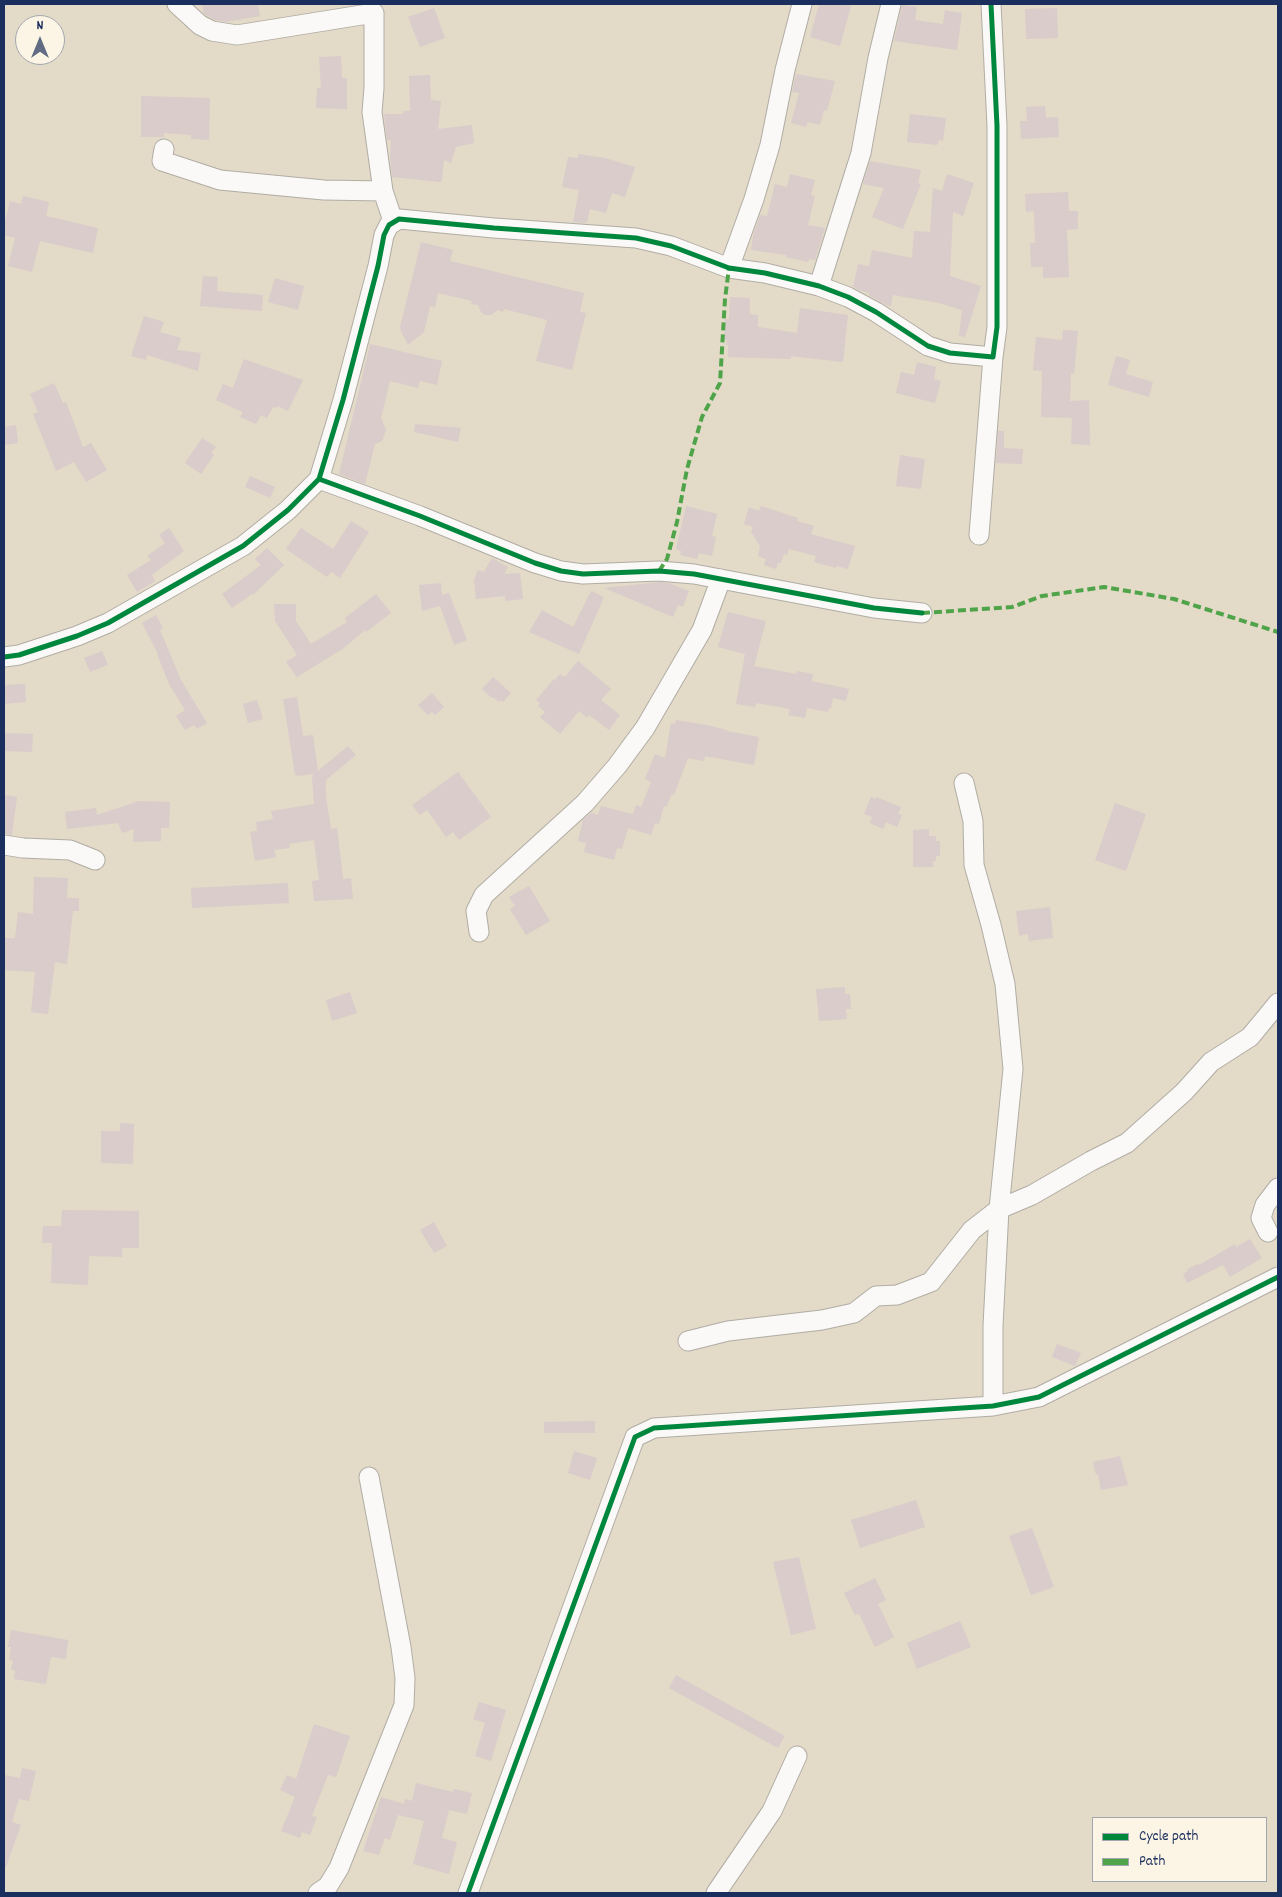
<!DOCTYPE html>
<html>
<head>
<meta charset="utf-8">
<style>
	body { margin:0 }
	#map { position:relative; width:1282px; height:1897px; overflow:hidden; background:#e3dac7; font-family:Dekko,sans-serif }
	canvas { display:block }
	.frame { position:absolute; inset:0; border:5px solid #1b2f5e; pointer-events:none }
	.legend { position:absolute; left:1092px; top:1817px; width:175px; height:65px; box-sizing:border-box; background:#fcf5e5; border:1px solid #a2a6af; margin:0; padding:6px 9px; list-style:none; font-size:15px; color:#1b2f5e }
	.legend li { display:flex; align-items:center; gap:10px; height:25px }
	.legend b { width:25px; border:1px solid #a2a6af }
	.north { position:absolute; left:15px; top:15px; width:50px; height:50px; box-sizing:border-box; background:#fcf5e5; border:1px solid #a2a6af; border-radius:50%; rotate:0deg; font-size:14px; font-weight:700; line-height:20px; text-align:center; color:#1b2f5e }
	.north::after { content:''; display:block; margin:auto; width:18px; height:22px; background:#616b83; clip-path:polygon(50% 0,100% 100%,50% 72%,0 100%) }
</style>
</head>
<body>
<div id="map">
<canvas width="1282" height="1897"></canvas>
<div class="frame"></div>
<ul class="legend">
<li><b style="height:6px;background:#00873e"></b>Cycle path</li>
<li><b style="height:6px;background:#4fa44a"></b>Path</li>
</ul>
<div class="north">N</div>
</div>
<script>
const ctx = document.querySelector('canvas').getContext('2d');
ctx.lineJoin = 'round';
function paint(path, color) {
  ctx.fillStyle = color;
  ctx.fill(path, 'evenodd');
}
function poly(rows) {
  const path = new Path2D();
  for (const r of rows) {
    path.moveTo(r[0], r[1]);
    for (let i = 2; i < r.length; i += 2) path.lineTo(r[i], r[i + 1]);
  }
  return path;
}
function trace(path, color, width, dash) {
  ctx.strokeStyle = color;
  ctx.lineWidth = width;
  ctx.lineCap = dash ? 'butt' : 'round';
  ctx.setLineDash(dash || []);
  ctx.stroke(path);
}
paint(poly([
	[202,4,258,4,260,16,226,22,215,20,204,14],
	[819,4,842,4,851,6,840,46,810,37],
	[902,5,917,7,915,20,943,24,945,10,962,13,957,50,894,41],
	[434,8,445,38,420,47,408,17],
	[1057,8,1058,38,1026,39,1025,9],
	[341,56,342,78,347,78,347,109,316,108,317,88,321,88,319,57],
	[796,74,835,81,827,111,824,110,820,125,808,122,806,127,791,123,799,93,792,92],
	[430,75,431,100,441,101,438,129,472,125,474,143,456,147,451,163,444,160,442,180,440,182,392,177,390,156,391,140,387,140,384,114,403,114,403,111,410,111,409,76],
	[141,96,210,98,209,140,191,139,191,135,164,133,164,137,141,137],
	[1045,106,1046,118,1058,117,1059,137,1021,139,1020,121,1027,121,1026,107],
	[910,114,946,118,943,141,939,140,937,145,907,142],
	[578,154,605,158,635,167,625,197,612,193,606,213,590,209,587,223,573,222,579,190,562,187,568,157,578,158],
	[870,161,921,170,918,183,921,184,903,229,872,217,884,188,863,184],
	[790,174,815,180,811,195,815,196,808,225,825,228,815,260,809,259,808,262,786,257,786,255,751,250,753,236,760,215,767,216,775,184,787,187],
	[947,174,974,183,963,216,953,212,950,276,981,286,965,337,959,336,962,310,939,303,893,295,891,306,886,305,869,295,869,293,861,291,853,287,858,264,869,266,872,250,912,258,914,231,930,232,933,188,942,191],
	[1068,192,1069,211,1078,211,1078,229,1067,230,1069,277,1043,278,1043,267,1031,267,1030,243,1035,243,1034,211,1026,212,1025,194],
	[23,196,49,202,46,216,98,228,93,253,40,241,32,272,8,266,15,238,4,235,4,225,10,201,21,204],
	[421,242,453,250,450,261,584,293,580,312,586,313,572,370,536,361,547,320,504,309,503,312,498,310,491,315,485,315,481,312,478,305,471,304,472,301,438,293,435,307,430,306,424,332,408,345,401,331,400,327],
	[203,276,218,277,217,291,263,295,262,311,200,306],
	[275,278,304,286,298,310,268,302],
	[730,297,750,298,750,314,758,315,758,327,797,333,800,308,848,315,843,362,791,356,791,359,728,357,728,345,726,345,727,340,724,340,725,319,729,319],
	[144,316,164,322,160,332,181,338,177,350,201,353,198,371,147,355,146,360,131,356],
	[1063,330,1078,331,1074,374,1071,373,1070,401,1089,400,1090,445,1071,444,1072,418,1041,417,1042,371,1033,370,1036,337,1062,340],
	[370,344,442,361,437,385,420,381,418,388,390,381,381,418,386,430,382,441,375,444,365,484,339,474],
	[1116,356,1130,360,1126,374,1153,382,1149,397,1108,385],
	[244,359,303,380,288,411,278,406,276,408,273,407,267,418,261,415,256,424,240,417,243,412,216,400,223,384,233,388],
	[917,362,936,367,934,379,941,381,935,403,896,393,901,372,914,375],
	[54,383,63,403,66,402,83,447,91,443,107,470,86,482,74,462,56,471,33,414,38,412,30,394],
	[415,424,461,428,458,442,414,432],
	[16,425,18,443,4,445,4,427],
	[998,431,1004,431,1004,448,1023,449,1022,464,996,463],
	[202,438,216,447,211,453,214,455,201,474,185,463],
	[900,455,925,459,921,489,896,486],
	[250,476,275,487,270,498,245,487],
	[686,506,717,514,712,536,716,537,712,556,699,553,697,559,680,555,681,551,676,549],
	[761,506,798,518,797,521,814,526,811,534,855,546,848,569,837,566,836,568,814,562,816,556,789,549,787,555,784,554,781,563,778,563,776,569,764,565,766,559,758,556,760,546,751,532,753,527,744,524,749,507,759,511],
	[351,521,369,532,340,578,331,572,327,577,286,549,301,528,333,549],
	[169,528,184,551,152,575,155,581,137,592,127,575,151,560,147,556,165,543,159,535],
	[267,548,284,565,253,595,252,594,232,608,222,594,261,565,255,559],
	[492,558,508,567,504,574,520,573,523,599,505,601,505,596,476,599,474,580,478,570,484,572],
	[660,582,669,583,689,591,683,607,678,605,673,617,604,588],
	[441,583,442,595,449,593,467,640,454,645,440,606,422,611,419,585],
	[591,591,604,597,579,654,529,632,542,610,573,627],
	[376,594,391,613,366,632,365,630,344,648,297,677,286,662,297,655,275,621,274,604,296,604,296,621,311,644,347,622,345,618],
	[728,612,766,621,754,666,796,674,797,671,813,674,812,681,849,689,846,701,833,698,831,709,829,708,828,712,807,708,805,718,788,715,790,709,756,703,755,707,736,704,745,654,718,647],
	[156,615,163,628,160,630,181,680,207,723,197,729,194,725,185,730,176,716,185,710,169,684,157,654,158,654,142,623],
	[102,651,108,665,90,672,84,658],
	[578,661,611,689,601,700,620,715,609,730,589,715,587,718,579,711,560,734,540,717,545,712,538,706,540,703,536,700,554,679,555,680,560,674,565,677],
	[493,677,511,693,503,702,500,700,499,702,493,697,492,698,482,689],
	[25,684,26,702,4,704,4,685],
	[432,693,444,707,435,715,432,712,428,715,418,705],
	[297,697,303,736,313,735,318,771,348,746,356,755,326,780,326,797,331,829,337,828,343,879,351,878,353,899,314,901,312,881,319,880,314,840,289,844,290,848,274,850,276,857,255,861,250,832,257,831,256,822,273,819,271,811,314,804,312,776,314,774,297,776,295,774,283,699],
	[257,700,263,719,248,723,243,704],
	[676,720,707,725,727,730,727,731,759,737,754,765,705,756,704,761,688,758,674,795,672,794,666,807,664,806,659,824,655,823,651,835,628,828,622,849,617,848,614,860,584,852,586,843,578,841,583,820,591,813,598,815,601,806,633,814,636,805,641,807,651,782,645,779,655,754,665,758,671,723,675,724],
	[4,733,33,734,32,752,4,751],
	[458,772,491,817,459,840,453,832,446,837,427,810,420,815,412,805],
	[4,795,17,797,12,835,4,834],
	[871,797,876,799,876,797,901,807,898,814,902,815,897,827,886,822,883,829,870,823,872,817,864,814],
	[139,801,170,802,169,828,161,828,161,841,133,842,134,829,122,833,118,823,67,829,65,812,96,808,97,815],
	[1115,803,1146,814,1126,871,1095,860],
	[929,829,929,836,936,836,936,841,940,841,940,856,936,856,936,861,933,861,933,867,913,867,913,830],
	[34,877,68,878,67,898,79,898,79,911,73,911,67,964,55,962,48,1014,31,1012,35,972,4,970,5,938,15,938,18,912,33,914],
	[288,883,289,903,192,908,191,888],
	[529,886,550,921,526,935,510,909,515,906,509,897],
	[1050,907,1053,938,1029,941,1028,934,1019,936,1016,911],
	[845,987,845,994,850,994,851,1009,846,1009,847,1019,819,1021,816,989],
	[350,992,357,1013,332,1021,326,1000],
	[120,1123,134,1124,133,1164,101,1163,101,1131,120,1131],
	[62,1210,139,1211,139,1248,122,1248,122,1257,89,1256,88,1285,51,1283,52,1243,42,1243,43,1226,61,1226],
	[434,1222,447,1246,434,1253,420,1230],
	[1250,1239,1262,1258,1230,1277,1223,1265,1187,1283,1183,1274,1188,1271,1187,1269,1198,1264,1199,1265,1235,1244,1236,1247],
	[1057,1344,1081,1353,1075,1366,1052,1357],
	[595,1421,595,1433,544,1433,544,1422],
	[574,1451,597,1458,590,1480,568,1473],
	[1120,1456,1128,1485,1101,1490,1098,1474,1096,1475,1093,1462],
	[916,1500,925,1527,860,1548,851,1520],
	[1032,1528,1054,1587,1031,1595,1009,1536],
	[799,1557,816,1629,791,1635,773,1562],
	[875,1578,886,1600,878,1604,894,1637,875,1647,859,1614,855,1615,844,1593],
	[960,1621,971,1647,917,1669,907,1643],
	[11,1630,68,1640,66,1659,51,1657,46,1684,14,1679,15,1670,11,1670,13,1661,9,1660,11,1647,8,1647],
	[676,1675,785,1736,778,1748,669,1688],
	[479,1702,506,1710,491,1761,475,1756,485,1723,473,1719],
	[314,1724,350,1736,336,1777,328,1775,326,1780,312,1816,317,1817,310,1835,302,1832,300,1838,281,1831,295,1797,280,1790,287,1775,296,1779],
	[22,1768,36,1771,29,1801,19,1799,12,1822,21,1825,6,1867,4,1867,4,1775,20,1778],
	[416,1783,453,1792,454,1789,472,1793,467,1814,449,1810,442,1838,457,1842,449,1874,413,1864,424,1821,398,1815,390,1840,385,1838,379,1855,363,1851,381,1797,404,1804,405,1799,412,1801]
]), '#d9cccb');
const minor = poly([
	[177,4,200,25,212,31,237,35,374,13,374,88,372,112,383,191,393,221],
	[164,149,162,161,220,180,324,190,383,191],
	[729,268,754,199,770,145,785,70,802,4],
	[819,286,861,153,878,58,891,4],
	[319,479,343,400,378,266,384,235,389,225,399,219,494,228,636,238,671,246,729,268,765,273,819,286,848,297,876,312,928,346,950,353,993,357,997,327,997,126,991,4],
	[979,535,993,357],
	[4,657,19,655,77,636,108,623,243,546,288,510,319,479,420,516,535,563,561,571,583,574,659,571,694,574,874,608,922,613],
	[964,783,973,821,974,865,991,925,1005,984,1013,1069,999,1209,993,1326,993,1406],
	[4,845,23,848,70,850,95,860],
	[479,932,476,911,484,895,585,803,617,766,645,728,702,630,721,579],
	[1268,1232,1261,1218,1265,1205,1278,1188],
	[688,1341,728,1331,822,1320,854,1313,876,1296,897,1295,931,1282,972,1230,999,1209,1032,1195,1091,1161,1127,1143,1184,1092,1211,1062,1250,1037,1278,1003],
	[318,1893,328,1886,339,1868,404,1705,405,1678,401,1647,369,1477],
	[468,1893,635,1437,654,1428,993,1406,1039,1397,1278,1277],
	[716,1893,772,1811,797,1756]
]);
trace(minor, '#b0ada5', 21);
trace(minor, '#fbf9f7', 19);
trace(poly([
	[659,571,667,559,677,522,687,469,702,417,720,383,725,299,729,268],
	[922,613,1012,607,1042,596,1104,587,1174,599,1278,632]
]), '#4fa44a', 4, [8, 4]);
trace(poly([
	[319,479,343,400,378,266,384,235,389,225,399,219,494,228,636,238,671,246,729,268,765,273,819,286,848,297,876,312,928,346,950,353,993,357,997,327,997,126,991,4],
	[4,657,19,655,77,636,108,623,243,546,288,510,319,479,420,516,535,563,561,571,583,574,659,571,694,574,874,608,922,613],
	[468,1893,635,1437,654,1428,993,1406,1039,1397,1278,1277]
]), '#00873e', 5);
</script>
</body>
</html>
